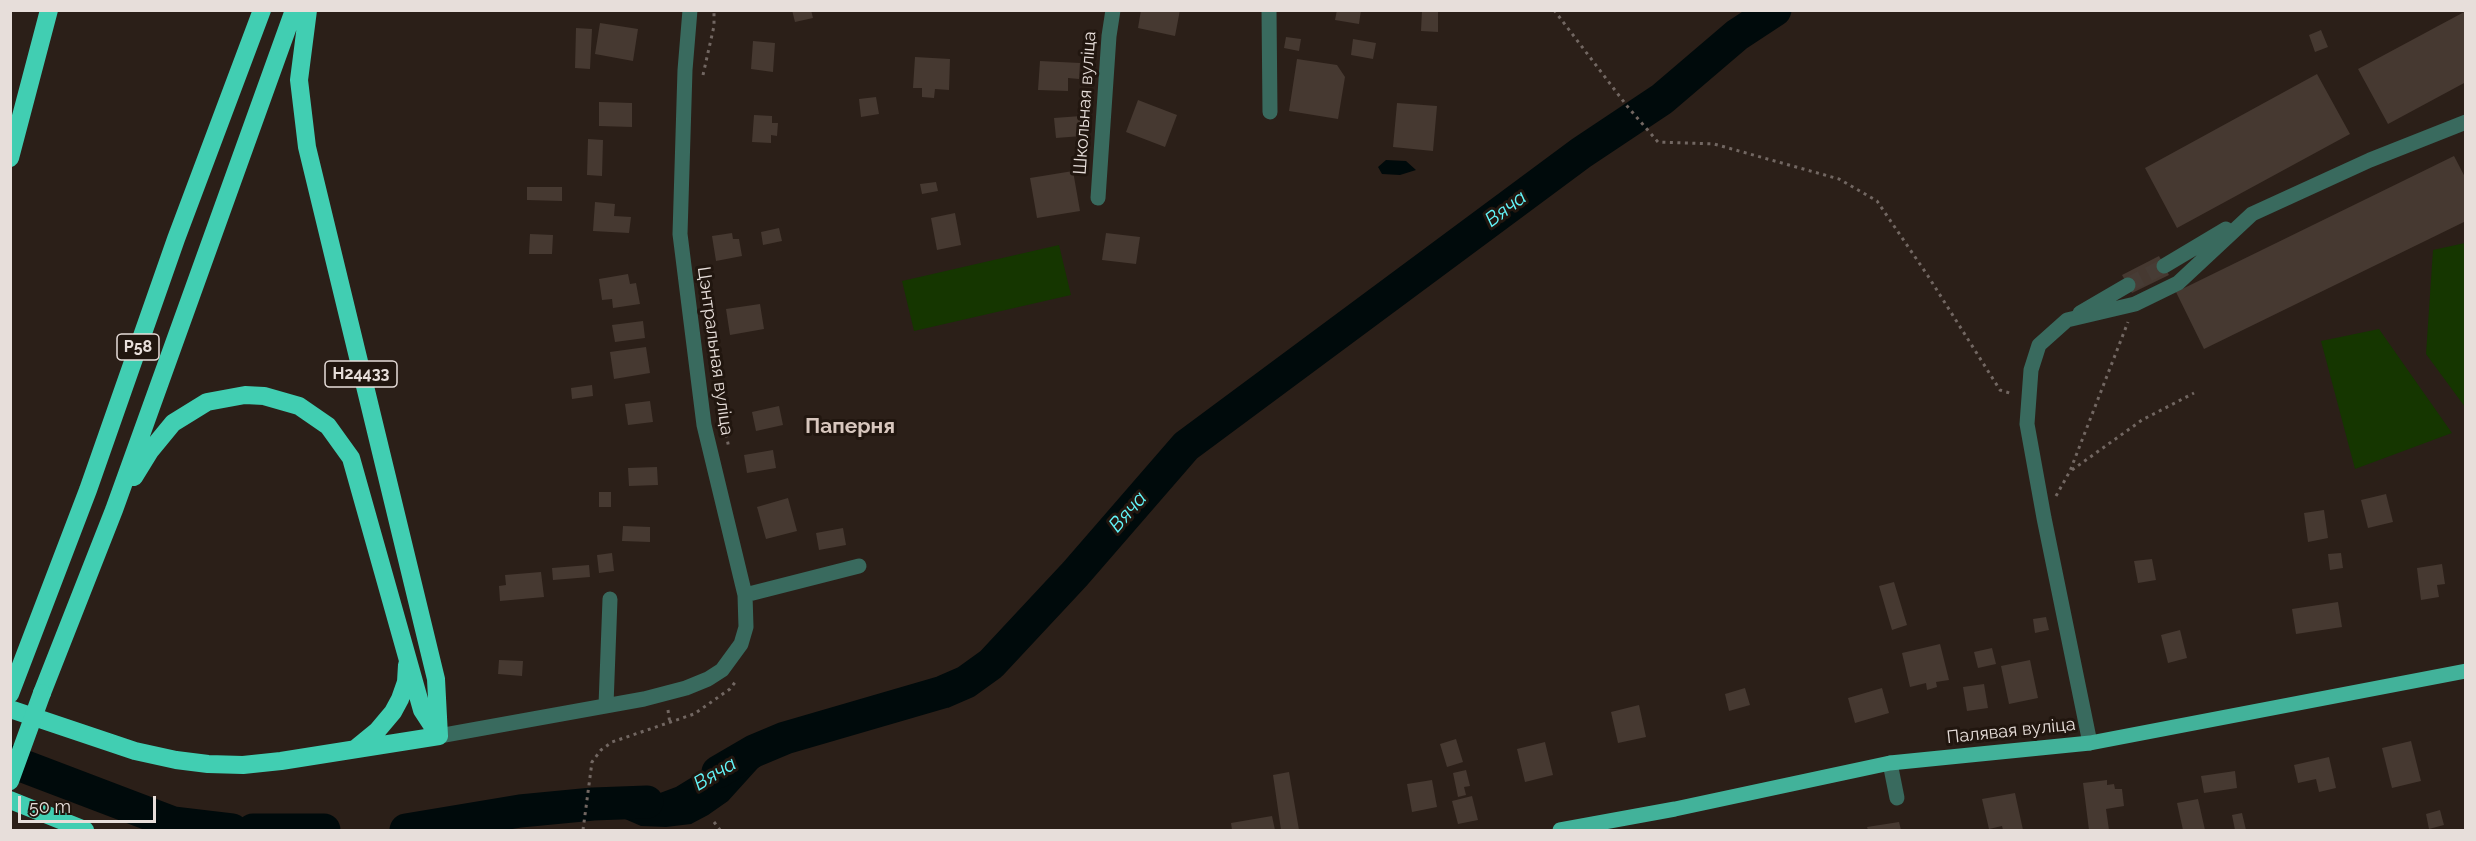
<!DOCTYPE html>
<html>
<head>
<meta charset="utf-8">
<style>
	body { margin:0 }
	#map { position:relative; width:2476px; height:841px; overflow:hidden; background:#2b1f18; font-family:Raleway,sans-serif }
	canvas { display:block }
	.frame { position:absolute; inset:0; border:12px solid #e7deda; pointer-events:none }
	.scale { position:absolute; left:18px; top:796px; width:138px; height:27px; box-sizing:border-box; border:3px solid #e7deda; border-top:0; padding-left:8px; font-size:18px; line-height:21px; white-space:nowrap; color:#e7deda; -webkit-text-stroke:4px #21160f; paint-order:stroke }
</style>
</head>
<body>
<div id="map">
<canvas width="2476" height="841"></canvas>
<div class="frame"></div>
<div class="scale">50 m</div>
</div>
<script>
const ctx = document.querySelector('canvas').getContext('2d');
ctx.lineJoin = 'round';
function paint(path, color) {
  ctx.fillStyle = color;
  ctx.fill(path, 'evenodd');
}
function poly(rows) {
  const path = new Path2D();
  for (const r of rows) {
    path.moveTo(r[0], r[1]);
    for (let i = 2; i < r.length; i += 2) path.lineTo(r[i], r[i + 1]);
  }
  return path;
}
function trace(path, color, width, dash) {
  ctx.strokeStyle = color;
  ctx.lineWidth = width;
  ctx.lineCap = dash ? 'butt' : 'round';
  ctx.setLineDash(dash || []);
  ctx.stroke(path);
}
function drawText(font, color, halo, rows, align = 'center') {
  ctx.font = font + ' Raleway,sans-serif';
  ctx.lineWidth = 6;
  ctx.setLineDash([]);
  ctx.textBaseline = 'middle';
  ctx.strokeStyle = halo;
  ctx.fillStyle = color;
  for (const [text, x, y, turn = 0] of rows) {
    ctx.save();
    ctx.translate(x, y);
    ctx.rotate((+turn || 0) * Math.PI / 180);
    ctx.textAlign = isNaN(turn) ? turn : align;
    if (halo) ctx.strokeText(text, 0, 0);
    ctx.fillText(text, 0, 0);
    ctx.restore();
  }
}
paint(poly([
	[2465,243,2466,243,2465,407,2426,354,2433,250],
	[1059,245,1071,295,914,331,902,281],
	[2379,329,2452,433,2355,469,2321,341]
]), '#153600');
paint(poly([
	[1386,160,1406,161,1416,170,1400,175,1382,174,1378,167],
	[785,738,728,801,708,815,691,824,666,827,641,826,618,816,602,804,660,793,676,787,725,757,754,750]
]), '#000a0b');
trace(poly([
	[454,823,454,830]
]), '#000a0b', 5);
trace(poly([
	[10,761,173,823,232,830],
	[718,772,754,751,785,738,943,692,966,682,991,664,1075,574,1186,446,1581,153,1662,99,1737,35,1775,10],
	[253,830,324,830],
	[406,830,520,811,593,804,647,802]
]), '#000a0b', 33);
paint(poly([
	[792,10,811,10,813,18,795,22],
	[1141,10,1180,10,1175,36,1138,28],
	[1337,10,1361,10,1359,24,1335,20],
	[1422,10,1438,10,1438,32,1421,31],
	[2466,11,2466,82,2388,124,2358,69],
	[600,23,638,29,633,61,595,54],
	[576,28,592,29,590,69,575,68],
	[2321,30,2328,47,2315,52,2309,35],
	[1286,37,1301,39,1299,51,1284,48],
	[1353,39,1376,43,1373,59,1351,55],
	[753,41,775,43,773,72,751,69],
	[915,57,950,59,949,90,935,89,934,98,922,97,922,88,913,88],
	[1297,59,1337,65,1345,77,1338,119,1289,111],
	[1040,61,1080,63,1079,79,1068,78,1068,91,1038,90],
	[2317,74,2350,134,2177,228,2145,168],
	[876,97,879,114,861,117,859,99],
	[1138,100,1177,115,1165,147,1126,132],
	[599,102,632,103,632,127,599,126],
	[1397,103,1437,106,1433,151,1393,147],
	[754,115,772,116,772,123,778,123,777,136,771,135,771,143,752,142],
	[1081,116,1082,136,1056,138,1054,118],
	[588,139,603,140,602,176,587,175],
	[2454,156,2466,179,2466,221,2204,349,2176,292],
	[1073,171,1080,211,1037,218,1030,178],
	[936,182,938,191,922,194,920,184],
	[527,187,562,187,562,201,527,200],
	[595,202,615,204,614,216,631,217,629,233,593,231],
	[955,213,961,245,937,250,931,218],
	[779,228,782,241,763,245,761,232],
	[732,233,733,239,739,239,742,256,716,261,712,236],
	[1106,233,1140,237,1136,264,1102,260],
	[530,234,553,235,552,254,529,254],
	[2159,256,2169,275,2132,293,2122,275],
	[628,274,630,284,636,283,640,304,613,308,612,299,602,300,599,279],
	[760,304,764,329,730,335,726,309],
	[643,321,645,338,615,342,612,325],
	[646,347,650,373,614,379,610,352],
	[592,385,593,396,572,399,571,388],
	[650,401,653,422,628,425,625,404],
	[779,406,783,425,756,431,752,412],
	[773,450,776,468,747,473,744,455],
	[657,467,658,485,629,486,628,468],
	[599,492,611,492,611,507,599,507],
	[2386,494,2393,522,2368,528,2361,500],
	[788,498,797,531,766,539,757,507],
	[2324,510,2328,538,2308,542,2304,513],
	[623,526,650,527,650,542,622,541],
	[843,528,846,545,819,550,816,533],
	[612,553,614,571,599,573,597,555],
	[2341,553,2343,568,2330,570,2328,554],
	[2152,559,2156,580,2138,583,2134,561],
	[2442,564,2445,584,2437,585,2439,597,2421,600,2417,568],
	[589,565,590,577,553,580,552,568],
	[541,572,544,597,500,601,499,586,506,585,505,575],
	[1894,582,1907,625,1892,630,1879,586],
	[2338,602,2342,627,2296,634,2292,609],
	[2046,617,2049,630,2035,633,2033,619],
	[2180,630,2187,658,2168,663,2161,635],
	[1940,644,1949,680,1936,682,1937,687,1927,690,1926,683,1910,687,1902,653],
	[1992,648,1996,664,1978,668,1974,652],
	[499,660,523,661,522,676,498,674],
	[2030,660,2038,698,2009,704,2001,666],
	[1984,684,1988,708,1967,711,1963,687],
	[1745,688,1750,705,1729,711,1725,694],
	[1882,688,1889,713,1855,723,1848,698],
	[1639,705,1646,737,1618,743,1611,712],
	[1456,739,1463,762,1447,767,1440,744],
	[2411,741,2421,781,2392,788,2382,748],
	[1545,742,1553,775,1525,782,1517,749],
	[2329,757,2336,788,2319,792,2316,779,2298,783,2294,765],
	[1466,770,1470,786,1464,787,1466,795,1458,797,1453,773],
	[2235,771,2237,788,2204,793,2201,776],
	[1289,772,1299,830,1281,830,1273,775],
	[1432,780,1437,807,1412,812,1407,784],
	[2107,780,2107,785,2114,784,2115,789,2122,789,2124,806,2106,809,2109,830,2089,830,2083,783],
	[2015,793,2023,830,2003,830,2002,826,1989,829,1982,799],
	[1472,796,1478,820,1458,824,1452,801],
	[2198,799,2205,830,2183,830,2177,803],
	[2440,810,2444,825,2429,829,2426,814],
	[2242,813,2246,830,2235,830,2232,815],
	[1272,816,1275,830,1232,830,1231,823],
	[1899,822,1901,830,1868,830,1867,827]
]), '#463931');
trace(poly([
	[2128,285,2164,266]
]), '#473c35', 15, [15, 8]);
trace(poly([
	[1554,10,1627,106,1658,142,1714,144,1839,179,1877,201,1928,276,2000,390,2013,394],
	[703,75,714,26,714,10],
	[718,390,729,449],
	[2072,470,2142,420,2194,393],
	[2056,496,2070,471,2128,322],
	[668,710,670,724],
	[714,822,720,830],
	[583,830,592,762,601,750,612,742,694,714,730,689,736,681]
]), '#726762', 3, [3, 4.5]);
trace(poly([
	[1269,10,1270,112],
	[1098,198,1109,36,1113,10],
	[2164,266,2226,229],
	[2080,313,2128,285],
	[745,595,859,566],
	[606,705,610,599],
	[439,736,644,699,686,688,708,679,722,670,741,644,746,627,745,595,704,425,680,234,685,70,690,10],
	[2090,743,2044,518,2027,424,2031,370,2039,345,2067,320,2135,304,2178,283,2252,214,2370,160,2466,122],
	[1890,763,1897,798]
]), '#396a5e', 15);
trace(poly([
	[1560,830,1675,809,1890,763,2090,743,2466,671]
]), '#42b29a', 15);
trace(poly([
	[308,10,299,80,307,147,436,679,439,736],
	[10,158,49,10],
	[134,477,150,451,173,423,207,402,245,395,264,396,299,406,328,426,351,458,422,710,439,736],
	[42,693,114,510,294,10],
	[10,694,88,490,176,239,262,10],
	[10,709,135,751,176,760,208,764,243,765,281,761,439,736],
	[355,749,377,731,393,712,400,699,406,682,407,665],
	[10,800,85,830]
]), '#41ceb2', 18);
trace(poly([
	[10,781,42,693]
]), '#41ceb2', 18);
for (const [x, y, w] of [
	[138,347,42],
	[361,374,72]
]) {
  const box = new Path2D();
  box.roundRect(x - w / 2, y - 13, w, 26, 4.5);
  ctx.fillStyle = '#21160f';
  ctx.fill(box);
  trace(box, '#e7deda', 1.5);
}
drawText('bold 16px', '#e7deda', null, [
	["Р58",138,347],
	["Н24433",361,374]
]);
drawText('18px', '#e7deda', '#21160f', [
	["Школьная вуліца",1085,103,-86],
	["Цэнтральная вуліца",715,351,82],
	["Палявая вуліца",2011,731,-6]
]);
drawText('italic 20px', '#63f7fb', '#21160f', [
	["Вяча",1506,209,-37],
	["Вяча",1128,512,-49],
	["Вяча",715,774,-31]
]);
drawText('bold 21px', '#d7c6bd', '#21160f', [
	["Паперня",850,427]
]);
</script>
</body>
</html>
